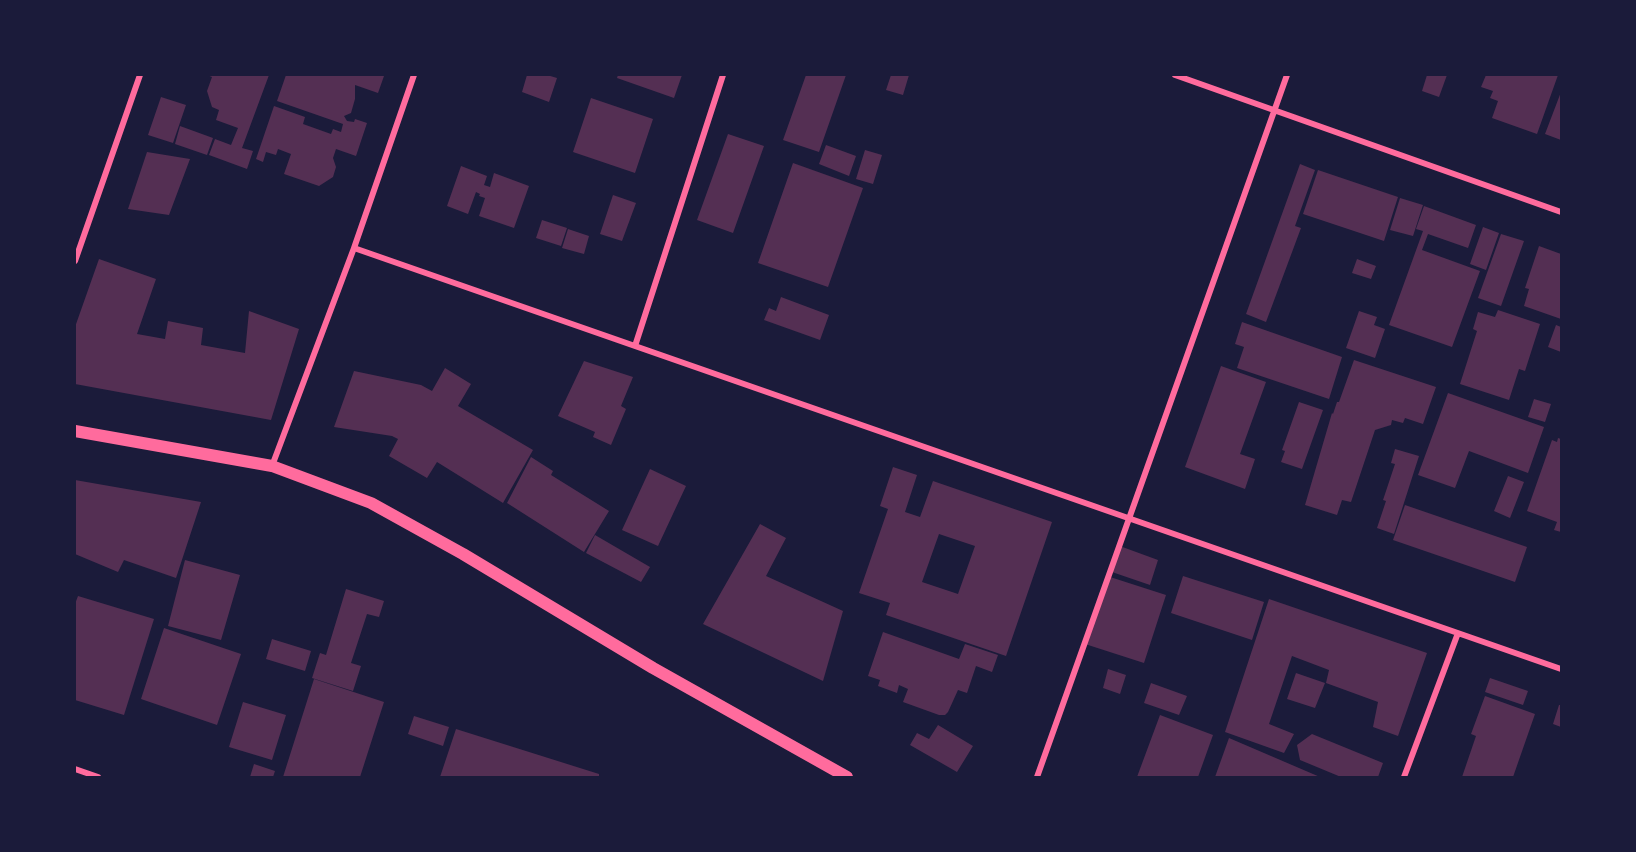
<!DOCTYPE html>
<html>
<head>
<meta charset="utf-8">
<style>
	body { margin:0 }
	#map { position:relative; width:1636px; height:852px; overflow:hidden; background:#1b1b3a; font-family:"Exo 2",sans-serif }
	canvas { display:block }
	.frame { position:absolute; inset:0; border:76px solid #1b1b3a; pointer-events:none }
</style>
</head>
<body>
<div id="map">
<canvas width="1636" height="852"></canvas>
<div class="frame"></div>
</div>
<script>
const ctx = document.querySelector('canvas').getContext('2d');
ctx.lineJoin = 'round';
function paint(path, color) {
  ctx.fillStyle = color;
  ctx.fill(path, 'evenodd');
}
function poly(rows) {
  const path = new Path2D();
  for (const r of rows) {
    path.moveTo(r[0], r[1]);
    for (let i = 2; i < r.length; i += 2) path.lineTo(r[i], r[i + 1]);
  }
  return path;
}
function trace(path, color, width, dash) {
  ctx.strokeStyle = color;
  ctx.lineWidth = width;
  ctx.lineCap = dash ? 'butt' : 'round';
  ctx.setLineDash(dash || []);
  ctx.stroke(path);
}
paint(poly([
	[207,75,269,75,242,148,253,151,247,169,209,155,215,139,231,145,238,128,216,120,219,110,212,107,207,91,212,77],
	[286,75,384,76,378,93,355,85,355,99,351,113,344,116,347,121,354,122,355,119,367,123,356,156,336,149,333,158,336,167,333,177,319,186,284,174,291,154,278,149,276,155,266,152,263,162,256,159,274,106,305,117,303,124,331,134,333,129,341,132,343,124,277,101],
	[527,75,547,75,557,78,549,102,522,92],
	[618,75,682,75,674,98,617,78],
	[806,75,846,75,819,152,783,140],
	[891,75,909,75,903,95,886,90],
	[1427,75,1447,75,1439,97,1422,91],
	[1486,75,1558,75,1537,134,1492,118,1498,101,1490,98,1493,91,1481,87],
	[1561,92,1561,140,1545,134],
	[161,97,186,105,173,143,148,135],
	[591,98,653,119,635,173,573,152],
	[180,126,213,138,207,155,175,144],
	[728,134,764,146,733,233,697,220],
	[826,145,856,156,849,176,819,164],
	[865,150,882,155,873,184,856,179],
	[147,152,190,159,169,215,128,209],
	[793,163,863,188,828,287,758,263],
	[1300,164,1315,170,1295,226,1301,228,1266,322,1246,314],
	[461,166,487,176,484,185,490,187,494,173,529,186,514,228,479,216,485,198,479,196,480,194,476,192,468,214,447,206],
	[1318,170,1398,197,1384,241,1303,214],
	[613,195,636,203,622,241,600,234],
	[1400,198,1423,205,1413,236,1390,230],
	[1424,206,1476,225,1468,248,1428,234,1422,250,1480,271,1452,347,1389,325,1423,231,1416,229],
	[542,220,567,228,561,246,536,238],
	[1483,227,1499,233,1486,270,1470,264],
	[568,229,589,236,584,254,562,248],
	[1501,234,1524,241,1501,306,1478,298],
	[1539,246,1561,254,1561,319,1524,306,1529,289,1525,288],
	[99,259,156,279,137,334,165,339,168,321,203,328,201,345,245,353,249,311,299,329,271,420,75,384,75,327],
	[1357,259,1376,266,1371,279,1352,273],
	[781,297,829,315,820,340,764,320,769,308,776,311],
	[1498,310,1540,324,1525,371,1519,369,1509,400,1460,384,1477,331,1473,329,1478,312,1495,317],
	[1359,311,1377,317,1374,325,1385,329,1375,358,1346,348],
	[1242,322,1342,357,1329,399,1237,368,1244,347,1235,344],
	[1556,325,1561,327,1561,352,1548,347],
	[1354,360,1436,387,1423,424,1405,418,1403,423,1392,420,1391,425,1375,430,1351,502,1342,500,1337,515,1305,505,1332,413,1333,414,1337,402,1339,402],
	[584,361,633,377,621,406,626,409,611,445,593,437,595,432,558,416],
	[1221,366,1266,382,1240,454,1255,459,1245,489,1185,467],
	[445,368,471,384,458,406,533,450,503,503,437,462,427,478,389,456,398,439,392,436,334,427,354,371,421,385,432,391],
	[1448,393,1544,427,1528,473,1469,451,1455,488,1418,475],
	[1534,399,1551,404,1545,422,1528,417],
	[1299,402,1323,410,1302,469,1281,462,1285,451,1282,450],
	[1558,438,1561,439,1561,532,1554,530,1557,522,1527,511,1552,440,1557,442],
	[1395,449,1419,456,1394,534,1377,528,1386,501,1383,500,1395,464,1391,463],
	[531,457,553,471,551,475,609,511,584,552,507,503],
	[893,467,917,475,905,512,920,517,933,481,1052,522,1006,656,886,615,890,603,859,593,888,509,880,506],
	[939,534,975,546,958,594,922,582],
	[650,469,686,486,658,546,622,530],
	[1508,476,1524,482,1510,518,1494,511],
	[75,480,201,502,176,578,124,560,118,572,75,554],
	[1405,505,1527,547,1515,582,1393,540],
	[760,524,786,538,766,576,843,611,823,681,703,624],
	[595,535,650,567,641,582,586,553],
	[1117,545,1158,560,1150,585,1109,571],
	[185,560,240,575,221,640,168,626],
	[1107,576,1166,595,1144,663,1085,644],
	[1183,576,1264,602,1252,640,1171,613],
	[346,589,384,601,379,617,367,614,351,663,361,666,353,691,312,678,320,653,326,655],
	[78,596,154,619,124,715,75,700,75,604],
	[1269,599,1427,653,1398,736,1373,727,1378,702,1326,683,1329,670,1292,656,1269,724,1294,734,1284,753,1225,732],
	[164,628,241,654,217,725,141,699],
	[883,632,959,659,965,644,998,655,992,672,976,666,967,693,958,690,948,712,945,715,939,715,903,702,908,689,899,685,897,693,878,686,880,680,868,676],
	[272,639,311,651,305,671,266,659],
	[1108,669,1126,675,1120,694,1103,688],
	[1296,673,1325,683,1315,708,1287,699],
	[1490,678,1528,691,1523,705,1485,692],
	[314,679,384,702,360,777,283,777],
	[1151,683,1187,696,1179,715,1144,703],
	[1485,696,1535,714,1513,777,1462,777,1476,736,1471,734],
	[243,702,286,715,272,760,229,747],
	[1559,705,1561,705,1561,727,1553,724],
	[1160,715,1213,735,1198,777,1137,777],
	[414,716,449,727,443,746,408,734],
	[938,725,973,746,957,772,910,745,917,733,929,739],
	[456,729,599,774,599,777,440,777],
	[1312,734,1383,763,1378,777,1341,777,1300,760,1297,745],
	[1229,738,1320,777,1215,777],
	[254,764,275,771,273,777,250,777]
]), '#542f53');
trace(poly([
	[1175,75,1561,212],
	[354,248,1561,669],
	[75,261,140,75],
	[635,346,723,75],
	[272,466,354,248,414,75],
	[75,769,98,777],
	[1037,777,1287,75],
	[1404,777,1458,633]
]), '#ff6b9d', 6);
trace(poly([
	[75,431,272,466,371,503,463,554,653,668,847,777]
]), '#ff6b9d', 12);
</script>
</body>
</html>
